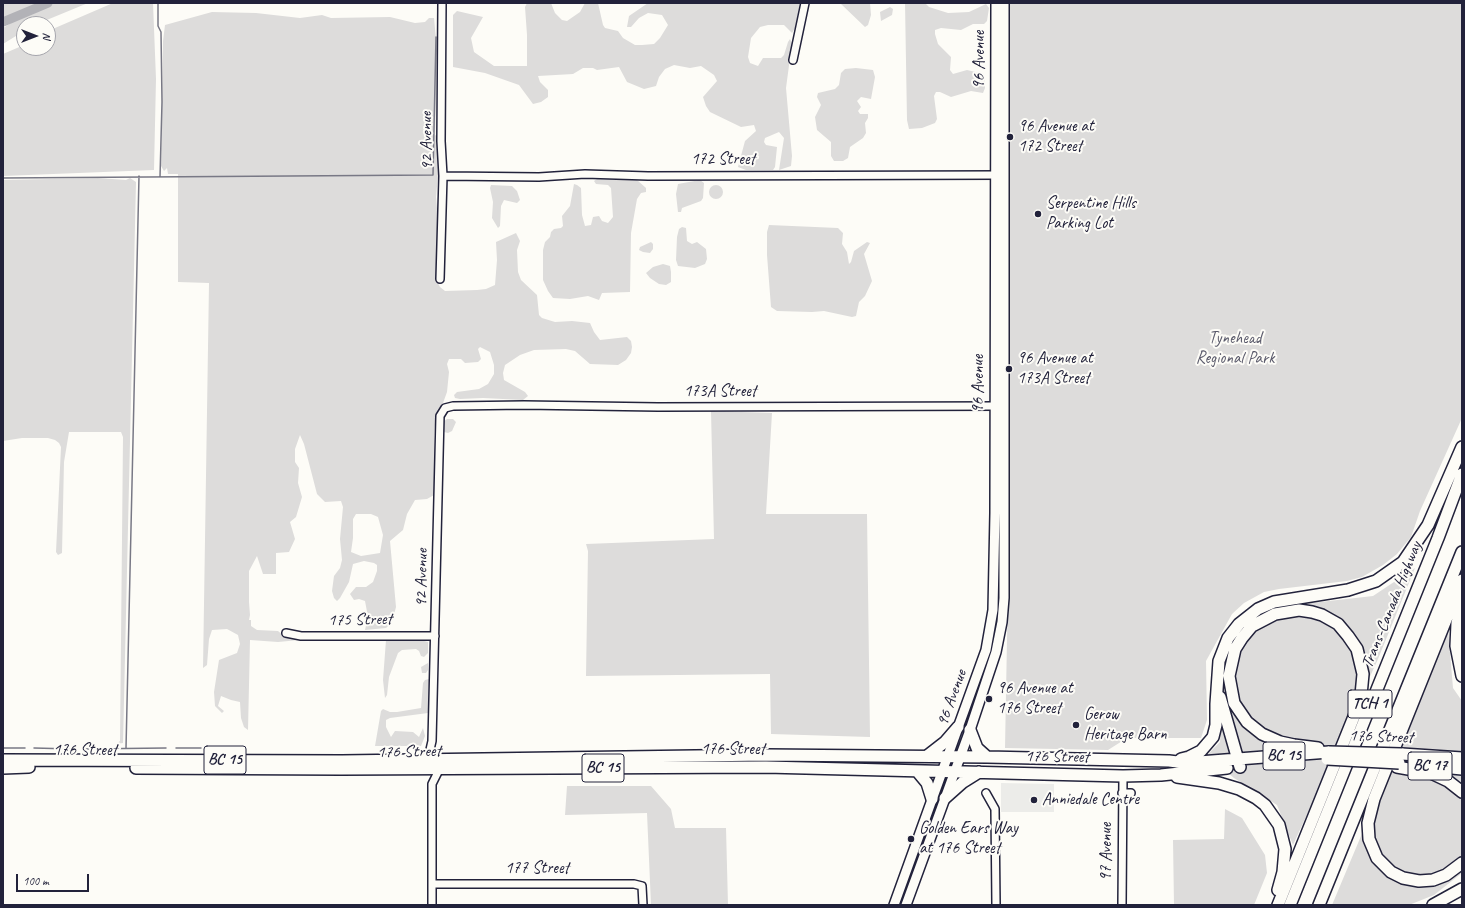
<!DOCTYPE html>
<html>
<head>
<meta charset="utf-8">
<style>
	body { margin:0 }
	#map { position:relative; width:1465px; height:908px; overflow:hidden; background:#fdfcf7; font-family:Caveat,sans-serif }
	canvas { display:block }
	.frame { position:absolute; inset:0; border:4px solid #22223b; pointer-events:none }
	.north { position:absolute; left:16px; top:16px; width:40px; height:40px; box-sizing:border-box; background:#fdfcf7; border:1px solid #a5a5ac; border-radius:50%; rotate:90deg; font-size:11px; font-weight:700; line-height:16px; text-align:center; color:#22223b }
	.north::after { content:''; display:block; margin:auto; width:14px; height:18px; background:#22223b; clip-path:polygon(50% 0,100% 100%,50% 72%,0 100%) }
	.scale { position:absolute; left:16px; top:874px; width:73px; height:18px; box-sizing:border-box; border:2px solid #22223b; border-top:0; padding-left:5px; font-size:12px; line-height:14px; white-space:nowrap; color:#22223b; -webkit-text-stroke:3px #fdfcf7; paint-order:stroke }
</style>
</head>
<body>
<div id="map">
<canvas width="1465" height="908"></canvas>
<div class="frame"></div>
<div class="north">N</div>
<div class="scale">100 m</div>
</div>
<script>
const ctx = document.querySelector('canvas').getContext('2d');
ctx.lineJoin = 'round';
function paint(path, color) {
  ctx.fillStyle = color;
  ctx.fill(path, 'evenodd');
}
function poly(rows) {
  const path = new Path2D();
  for (const r of rows) {
    if (r.length === 3) {
      path.moveTo(r[0] + r[2], r[1]);
      path.arc(r[0], r[1], r[2], 0, 2 * Math.PI);
      continue;
    }
    path.moveTo(r[0], r[1]);
    for (let i = 2; i < r.length; i += 2) path.lineTo(r[i], r[i + 1]);
  }
  return path;
}
function trace(path, color, width, dash) {
  ctx.strokeStyle = color;
  ctx.lineWidth = width;
  ctx.lineCap = dash ? 'butt' : 'round';
  ctx.setLineDash(dash || []);
  ctx.stroke(path);
}
function drawText(font, color, halo, rows, align = 'center') {
  ctx.font = font + ' Caveat,sans-serif';
  ctx.lineWidth = 4;
  ctx.setLineDash([]);
  ctx.textBaseline = 'middle';
  ctx.strokeStyle = halo;
  ctx.fillStyle = color;
  for (const [text, x, y, turn = 0] of rows) {
    ctx.save();
    ctx.translate(x, y);
    ctx.rotate((+turn || 0) * Math.PI / 180);
    ctx.textAlign = isNaN(turn) ? turn : align;
    if (halo) ctx.strokeText(text, 0, 0);
    ctx.fillText(text, 0, 0);
    ctx.restore();
  }
}
paint(poly([
	[1001,783,1054,784,1054,812,1001,812]
]), '#ecece9');
paint(poly([
	[4,3,37,3,3,19],
	[54,3,88,3,37,24,24,24,24,31,3,44,3,28,16,20],
	[113,3,153,3,156,79,154,170,3,176,3,54,24,45,24,48,48,48,48,31],
	[527,3,551,3,555,13,562,20,567,21,580,12,585,3,598,3,603,25,605,28,618,31,623,38,635,45,642,45,654,44,660,38,668,25,662,15,648,13,639,18,631,27,627,27,629,16,648,3,800,3,795,28,792,33,784,25,768,25,760,27,751,38,748,57,750,63,758,66,763,58,781,58,784,55,788,42,790,39,792,43,786,88,792,156,791,166,779,170,784,138,779,132,765,138,764,142,766,145,777,147,775,167,773,170,746,170,738,167,745,141,756,131,754,125,741,127,710,112,706,106,703,97,717,81,714,75,701,66,690,68,674,65,665,69,659,77,656,86,644,89,627,82,619,67,597,70,593,68,583,68,573,74,538,76,540,82,548,90,548,97,541,102,533,104,519,85,485,73,453,67,453,15,457,11,483,17,471,38,474,52,494,66,527,66,527,35,525,7],
	[835,3,870,3,871,15,868,25,865,27,841,4],
	[905,3,925,3,929,7,948,13,969,12,986,4,989,8,987,21,984,24,973,24,961,30,941,28,935,30,935,34,938,44,951,57,950,70,953,74,967,70,984,74,985,88,983,93,971,91,951,97,940,92,936,92,934,96,937,119,935,123,922,128,909,129,907,120],
	[1008,3,1462,3,1462,418,1420,511,1411,537,1397,554,1383,565,1362,577,1347,581,1279,589,1264,592,1244,603,1232,614,1206,661,1207,720,1201,738,1127,738,1108,750,1005,748,1008,585],
	[890,7,893,9,892,15,881,21,880,12],
	[212,12,256,13,300,18,322,15,331,18,390,17,415,23,425,22,429,18,434,18,437,50,435,135,437,136,438,175,436,197,438,218,436,280,440,287,445,291,477,290,486,289,495,285,497,260,496,242,516,233,520,241,517,250,518,272,521,280,537,295,539,315,542,318,555,322,572,321,590,323,594,332,600,340,627,337,631,341,632,347,631,353,626,360,618,365,590,364,575,351,566,349,534,350,520,355,505,365,503,373,504,380,525,392,528,396,523,400,483,398,460,399,455,398,454,395,457,392,479,389,488,384,494,374,494,365,490,352,480,347,478,349,481,359,478,362,465,363,461,359,449,359,447,364,449,372,447,392,443,403,436,413,434,436,436,490,434,495,427,499,415,500,407,514,403,530,390,541,396,607,392,622,386,628,365,630,368,617,365,601,359,599,354,600,350,594,356,587,366,587,373,582,377,571,377,565,374,563,364,561,353,564,349,582,340,598,337,601,334,598,332,591,334,576,340,568,342,560,340,539,343,507,341,501,325,502,317,494,304,444,300,435,295,449,295,462,299,468,298,483,302,497,296,517,290,522,295,539,289,552,276,553,276,574,263,574,257,556,249,571,249,602,250,615,249,620,251,620,251,626,257,630,278,631,285,637,299,640,278,642,250,640,248,730,244,727,241,718,240,702,231,700,221,696,218,706,224,711,222,713,215,706,214,692,219,660,237,653,240,644,238,635,227,629,212,630,209,639,207,665,203,668,209,283,178,282,178,174,168,174,167,168,164,171,161,166,163,41,165,25],
	[356,514,371,514,378,517,383,535,380,553,361,556,351,552,353,538,353,519],
	[856,68,873,70,875,77,871,99,861,97,857,101,861,107,858,111,860,114,868,114,868,118,865,123,866,133,863,138,850,147,848,158,843,161,834,161,831,156,831,142,817,130,815,117,821,105,817,97,818,93,835,89,839,85,841,73,845,69],
	[98,178,126,180,130,178,136,182,123,743,116,744,120,741,123,437,121,432,69,432,64,462,62,553,58,555,56,552,61,447,59,443,55,440,48,438,22,438,3,441,3,180],
	[597,179,637,180,646,188,646,192,641,193,637,199,631,233,630,292,602,293,599,300,588,296,570,299,553,298,548,291,543,280,543,250,545,242,550,237,551,232,554,229,561,228,563,226,562,216,570,206,574,184,577,185,581,188,582,215,585,226,591,225,593,217,599,216,602,221,608,223,613,217,611,188,608,185,596,184,594,181],
	[700,180,704,183,703,198,701,201,682,208,681,212,678,212,676,194,678,184],
	[716,192,7],
	[491,185,512,186,517,191,520,200,517,203,504,200,501,206,500,226,498,228,492,218,493,202,490,188],
	[769,225,838,228,843,233,842,244,847,252,849,264,851,262,854,251,867,242,870,243,864,254,872,281,865,296,859,302,856,316,852,317,824,311,812,312,777,311,771,307,767,255,767,232],
	[682,227,686,228,687,241,692,244,697,242,706,249,707,259,705,264,695,268,678,266,676,260,677,237,679,229],
	[651,242,653,244,653,249,650,253,643,252,639,250,640,247],
	[663,264,670,266,671,272,671,282,666,285,659,284,650,278,646,273,653,267],
	[711,411,772,413,766,514,867,514,870,737,771,734,770,674,586,676,588,551,586,544,714,539],
	[447,419,453,419,456,422,452,431,448,433,444,432,443,429,443,422],
	[1415,568,1378,659,1293,845,1277,805,1234,778,1207,755,1220,742,1223,684,1233,638,1267,608,1373,596],
	[1448,629,1453,688,1462,701,1462,873,1434,895,1409,905,1332,905],
	[409,637,428,642,428,653,424,657,421,656,419,651,416,649,402,650,398,653,389,677,387,695,385,698,383,680,386,640],
	[428,663,428,670,426,673,422,673,421,667],
	[429,679,428,713,390,718,386,720,386,727,391,737,395,731,413,732,419,737,423,728,425,736,421,746,375,746,381,711,383,709,390,712,397,712,421,708,423,683,425,680],
	[567,786,651,786,671,809,675,828,726,828,728,905,651,905,647,813,565,815],
	[1225,809,1242,818,1265,855,1267,873,1254,905,1174,905,1173,840,1224,839]
]), '#dddcdb');
trace(poly([
	[158,3,158,26,161,32,162,102,160,177],
	[3,178,433,175,436,37],
	[3,748,25,748],
	[34,748,72,749],
	[126,748,139,176],
	[176,748,201,748],
	[82,749,166,748]
]), '#787885', 1.5);
trace(poly([
	[3,22,48,3]
]), '#b2b2b7', 9);
const minor = poly([
	[793,60,805,3],
	[443,176,539,177,585,174,648,176,1001,175],
	[440,279,443,176,441,141,442,3],
	[286,633,301,636,435,636],
	[423,760,429,754,432,741,440,416,445,408,453,406,524,405,658,407,1000,406],
	[986,793,995,809,996,905],
	[1122,793,1131,793],
	[432,884,634,884,642,886,643,905],
	[432,905,432,784,440,768],
	[1122,905,1123,776]
]);
const major = poly([
	[894,905,986,650,993,610,995,513,996,3],
	[906,905,970,730,996,652,1002,622,1004,598,1004,3]
]);
const highway = poly([
	[1462,580,1374,799,1368,823,1369,839,1377,858,1391,872,1403,878,1419,881,1433,880,1446,875,1462,863],
	[1462,602,1457,623,1456,646,1462,676],
	[1220,697,1240,767],
	[970,730,977,748,987,757],
	[1402,754,1462,758],
	[927,756,945,742,958,727],
	[1181,759,1189,757,1201,751,1213,737,1216,725,1216,704,1219,661,1228,638,1239,624,1258,609,1274,602,1348,590,1376,581,1403,562,1428,525,1462,447],
	[3,760,342,761,766,755,987,757,1169,761,1186,763,1329,752],
	[1421,765,1462,769],
	[1397,767,1431,773,1448,781,1462,792],
	[3,768,29,767],
	[136,768,341,769,766,767,1123,776,1161,775,1227,768],
	[917,771,927,783,932,799],
	[1177,777,1219,783,1239,789,1256,798,1265,805,1279,825,1285,849,1283,872,1278,890],
	[945,798,963,782,979,772],
	[1278,905,1355,714,1361,695,1363,674,1357,649,1348,636,1338,624,1322,615,1312,612,1299,610,1275,614,1252,626,1242,638,1235,649,1229,676,1234,703,1247,722,1262,734,1280,742,1294,745,1318,748],
	[1290,905,1438,538,1462,474],
	[1319,905,1462,552],
	[1433,905,1462,889]
]);
trace(minor, '#22223b', 10);
trace(major, '#22223b', 12);
trace(highway, '#22223b', 14);
trace(minor, '#fdfcf7', 7);
trace(major, '#fdfcf7', 9);
trace(highway, '#fdfcf7', 11);
const highwayBridge = poly([
	[1329,752,1402,754],
	[1327,759,1399,763]
]);
trace(highwayBridge, '#22223b', 14, []);
trace(highwayBridge, '#fdfcf7', 11);
for (const [x, y, r, color] of [
	[1010,137,4,"#22223b"],
	[1038,214,4,"#22223b"],
	[1009,369,4,"#22223b"],
	[989,699,4,"#22223b"],
	[1076,725,4,"#22223b"],
	[1034,800,4,"#22223b"],
	[911,839,4,"#22223b"]
]) {
  const dot = new Path2D();
  dot.arc(x, y, r, 0, 2 * Math.PI);
  ctx.fillStyle = color;
  ctx.fill(dot);
  trace(dot, '#fdfcf7', 1.5);
}
for (const [x, y, w] of [
	[1370,704,44],
	[1284,756,42],
	[225,760,42],
	[1430,766,44],
	[603,768,42]
]) {
  const box = new Path2D();
  box.roundRect(x - w / 2, y - 14, w, 28, 3);
  ctx.fillStyle = '#fdfcf7';
  ctx.fill(box);
  trace(box, '#22223b', 1);
}
drawText('bold 16px', '#22223b', null, [
	["TCH 1",1370,704],
	["BC 15",1284,756],
	["BC 15",225,760],
	["BC 17",1430,766],
	["BC 15",603,768]
]);
drawText('17px', '#22223b', '#fdfcf7', [
	["96 Avenue",980,60,-90],
	["92 Avenue",427,141,-91],
	["172 Street",723,160],
	["96 Avenue",979,384,-90],
	["173A Street",720,392],
	["92 Avenue",422,578,-89],
	["Trans-Canada Highway",1392,605,-68],
	["175 Street",360,620,-1],
	["96 Avenue",952,698,-70],
	["176 Street",1381,737,2],
	["176 Street",733,750],
	["176 Street",85,751],
	["176 Street",409,752,-1],
	["176 Street",1057,757,1],
	["97 Avenue",1107,852,-90],
	["177 Street",537,869]
]);
drawText('17px', '#22223b', '#fdfcf7', [
	["96 Avenue at",1018,127],
	["172 Street",1018,147],
	["Serpentine Hills",1046,204],
	["Parking Lot",1046,224],
	["96 Avenue at",1017,359],
	["173A Street",1017,379],
	["96 Avenue at",997,689],
	["176 Street",997,709],
	["Gerow",1084,715],
	["Heritage Barn",1084,735],
	["Anniedale Centre",1042,800],
	["Golden Ears Way",919,829],
	["at 176 Street",919,849]
], 'left');
drawText('17px', '#5a5a6b', '#fdfcf7', [
	["Tynehead",1235,339],
	["Regional Park",1235,359]
]);
</script>
</body>
</html>
